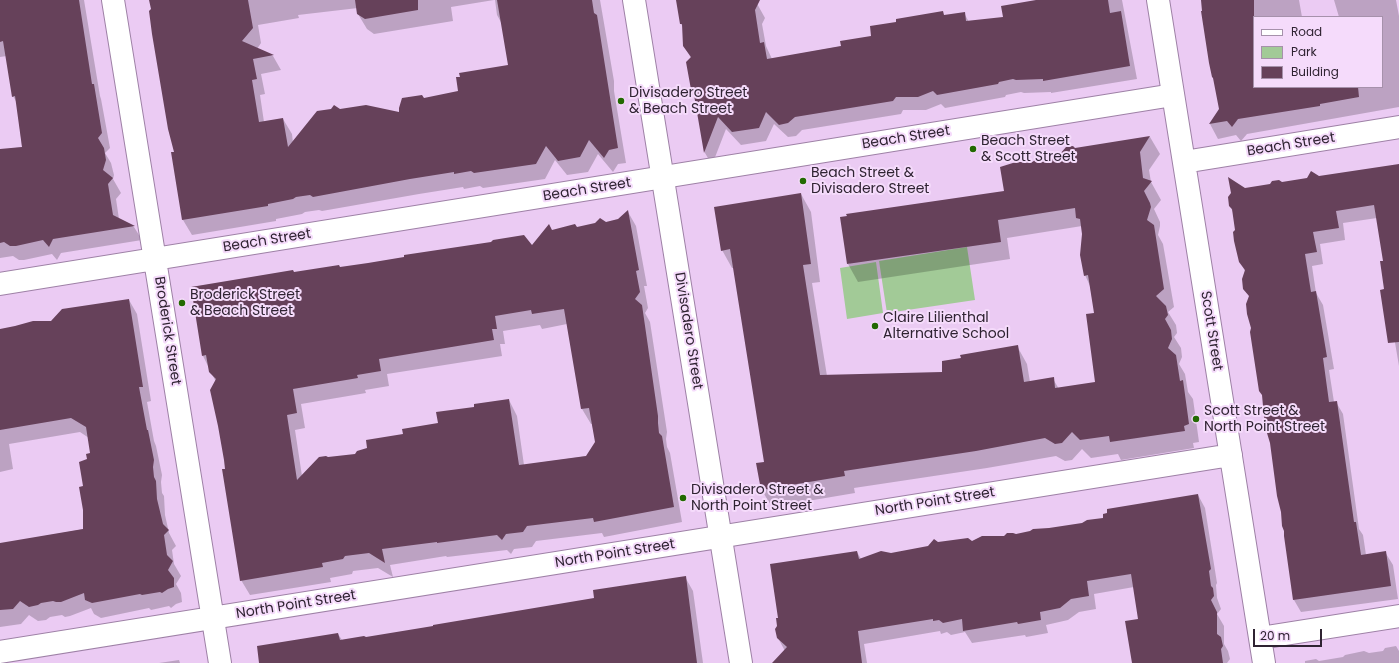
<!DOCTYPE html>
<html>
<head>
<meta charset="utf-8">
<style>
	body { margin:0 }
	#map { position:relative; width:1399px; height:663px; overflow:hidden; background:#ebcbf3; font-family:Poppins,sans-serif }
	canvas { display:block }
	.legend { position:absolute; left:1253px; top:16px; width:130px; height:72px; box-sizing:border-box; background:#f5dbfb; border:1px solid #a691ab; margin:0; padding:5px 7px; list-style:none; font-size:12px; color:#2f2332 }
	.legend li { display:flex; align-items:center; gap:8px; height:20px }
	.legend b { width:20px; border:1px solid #a691ab }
	.scale { position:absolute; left:1253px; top:629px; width:69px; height:18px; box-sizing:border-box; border:2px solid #2f2332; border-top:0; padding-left:5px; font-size:12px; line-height:14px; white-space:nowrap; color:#2f2332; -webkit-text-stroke:3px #f5dbfb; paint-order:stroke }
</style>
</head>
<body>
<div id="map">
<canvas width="1399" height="663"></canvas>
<ul class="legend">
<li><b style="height:5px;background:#fff"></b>Road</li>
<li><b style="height:11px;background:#a2ca97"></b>Park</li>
<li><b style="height:11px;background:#66415a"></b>Building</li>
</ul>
<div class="scale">20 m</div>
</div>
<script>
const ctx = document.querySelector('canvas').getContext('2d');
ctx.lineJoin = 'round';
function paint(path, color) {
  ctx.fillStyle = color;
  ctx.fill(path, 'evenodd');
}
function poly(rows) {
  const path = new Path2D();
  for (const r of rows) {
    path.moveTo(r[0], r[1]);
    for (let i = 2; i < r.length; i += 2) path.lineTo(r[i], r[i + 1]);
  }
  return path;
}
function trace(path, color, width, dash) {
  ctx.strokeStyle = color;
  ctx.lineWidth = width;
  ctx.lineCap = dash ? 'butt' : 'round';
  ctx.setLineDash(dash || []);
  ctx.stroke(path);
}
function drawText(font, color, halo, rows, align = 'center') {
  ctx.font = font + ' Poppins,sans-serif';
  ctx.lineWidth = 4;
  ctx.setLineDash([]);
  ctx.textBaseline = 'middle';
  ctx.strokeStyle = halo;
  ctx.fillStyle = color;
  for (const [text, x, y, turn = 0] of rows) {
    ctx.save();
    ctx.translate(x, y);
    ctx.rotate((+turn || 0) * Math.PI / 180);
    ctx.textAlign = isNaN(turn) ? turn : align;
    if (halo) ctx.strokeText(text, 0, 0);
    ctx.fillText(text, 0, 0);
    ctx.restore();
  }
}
paint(poly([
	[967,247,975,300,887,313,879,261],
	[876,262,883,313,847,319,840,268]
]), '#a2ca97');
paint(poly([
	[0,0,84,0,100,96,101,99,110,148,105,153,111,163,114,175,113,179,121,193,116,199,119,219,134,227,142,240,61,253,57,260,52,254,24,260,19,260,13,256,0,258,0,150,22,147,17,103,13,96,7,56,0,57],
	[150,0,494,0,451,7,453,21,374,34,367,29,358,14,358,8,298,15,299,18,258,25,261,43,257,49,273,56,281,70,261,74,265,94,260,95,264,122,283,119,292,134,293,143,340,110,401,113,424,99,460,92,509,66,502,24,497,15,495,0,600,0,614,81,614,91,626,163,618,164,613,172,598,154,588,172,567,175,555,160,545,179,483,188,480,186,464,189,463,187,419,194,322,211,319,210,305,212,302,214,276,219,276,221,192,235,183,220,175,152],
	[685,0,755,0,765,18,762,24,766,46,772,59,842,46,944,16,964,13,969,22,1004,18,1042,0,1122,0,1137,79,1051,93,1051,92,1024,93,1021,92,1006,95,1005,97,945,108,941,104,926,110,903,110,901,114,802,130,796,136,788,137,774,124,766,141,741,145,726,129,712,165,705,153,696,100,693,94,691,58,684,46,683,27,681,24,679,9],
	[1202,0,1299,0,1302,17,1254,17,1254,87,1382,87,1382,17,1339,17,1334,0,1396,0,1399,16,1399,107,1247,134,1241,141,1236,135,1218,139,1210,124,1220,109],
	[1150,137,1160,154,1149,170,1151,182,1161,200,1154,209,1160,222,1160,226,1158,235,1163,244,1174,307,1168,312,1176,325,1177,333,1174,337,1181,348,1182,357,1179,364,1185,374,1188,392,1193,399,1199,442,1193,443,1194,448,1121,460,1118,454,1091,458,1082,449,1072,460,1065,461,1056,456,987,468,854,488,855,493,772,507,761,489,765,463,734,268,732,268,722,250,801,194,811,212,820,282,812,283,827,376,943,373,1017,346,1027,364,1030,382,1053,379,1059,389,1096,383,1095,314,1090,286,1085,275,1082,226,1007,238,1010,259,858,282,848,264,1005,192,1032,163,1061,156,1075,149],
	[1399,165,1399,366,1386,290,1385,262,1377,218,1343,223,1345,240,1320,244,1323,264,1312,266,1316,293,1323,305,1334,369,1329,370,1334,402,1336,402,1343,414,1359,529,1363,535,1366,555,1385,552,1393,565,1398,599,1301,612,1294,600,1282,512,1252,328,1250,297,1244,288,1245,271,1240,261,1233,212,1230,206,1245,189],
	[628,212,636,226,647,286,644,286,648,308,645,313,650,322,667,432,666,439,667,447,670,453,682,522,604,537,602,533,536,541,532,547,514,549,511,554,507,550,447,557,446,556,390,565,393,577,378,568,353,571,352,574,330,578,331,582,250,595,241,580,226,470,216,382,203,356,192,287,294,273,532,246,552,231,577,228,619,220],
	[567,324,582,409,591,424,592,424,596,442,587,456,524,465,517,416,509,400,475,408,439,424,404,435,355,455,328,458,302,476,295,430,305,428,301,404,366,393,365,390,389,386,387,374,502,356,500,344,505,344,503,331,540,325,542,329],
	[129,300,137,314,151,401,147,402,154,441,156,446,162,475,161,482,162,493,164,496,165,515,169,533,176,546,172,550,174,564,181,576,176,584,181,593,182,602,176,604,171,608,169,606,151,610,149,608,101,618,94,614,91,608,70,616,65,617,62,615,50,617,46,620,38,621,29,615,21,624,0,627,0,544,84,529,84,487,88,459,91,454,89,438,80,432,9,444,13,469,0,472,0,330,50,323],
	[1198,495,1205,508,1217,583,1216,585,1217,598,1221,609,1217,614,1224,626,1224,644,1228,651,1230,659,1227,663,1135,663,1139,620,1134,587,1094,594,1096,609,1079,612,1068,620,1046,625,1048,633,1026,637,1025,635,972,643,965,632,951,635,947,632,941,634,940,631,864,644,867,663,782,663,785,651,778,638,857,552,861,559,929,547,938,543,972,542,1016,535,1082,524],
	[685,577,693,591,703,663,260,663,338,634,342,640,366,638,595,599],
	[1396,646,1399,651,1399,663,1305,663,1305,661,1316,659,1319,661,1343,657,1345,655,1364,651,1369,653,1383,651,1385,648],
	[179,660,180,663,159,663]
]), '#0003');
paint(poly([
	[0,0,79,0,92,84,94,84,102,133,98,138,104,148,106,160,103,170,113,178,108,184,113,215,135,226,53,239,49,247,43,240,16,246,10,246,4,242,0,243,0,149,22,147,15,96,12,97,3,41,0,42],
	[149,0,248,0,253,28,242,41,274,55,253,59,257,79,252,80,259,122,283,118,288,147,317,111,331,109,334,105,340,109,366,105,399,112,399,108,402,98,422,95,424,98,458,91,456,77,460,77,459,73,508,65,497,0,592,0,594,13,597,15,618,148,609,150,604,158,589,140,580,157,558,161,546,146,536,164,474,173,471,171,454,174,454,172,410,179,313,197,310,195,296,197,293,199,268,204,268,206,182,220,171,152,174,152,168,129,152,34,149,11,151,9],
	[355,0,418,0,418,10,365,19,357,14],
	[676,0,760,0,755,10,760,43,764,42,767,59,841,46,840,41,871,36,870,26,896,22,896,19,943,11,944,15,965,12,966,21,1003,17,1001,6,1036,0,1108,0,1110,13,1121,11,1130,66,1043,81,1043,79,1016,80,1013,79,999,82,998,84,937,95,933,91,918,97,896,97,893,101,795,117,788,123,779,125,766,112,759,128,732,132,718,117,704,153,694,95,692,95,686,62,691,57,683,46,682,24,680,24],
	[1201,0,1254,0,1254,87,1358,87,1359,97,1320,104,1320,106,1238,119,1232,127,1227,121,1209,124,1219,109,1213,78,1212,77,1209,63,1201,11,1202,11],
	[1150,136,1140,152,1143,178,1152,181,1144,191,1150,203,1151,207,1147,220,1154,225,1164,289,1156,296,1166,306,1168,315,1165,319,1171,330,1172,339,1168,348,1176,355,1180,381,1183,380,1189,424,1184,426,1185,431,1110,442,1109,436,1080,440,1072,432,1062,443,1055,444,1045,438,976,451,844,471,845,476,761,490,756,463,764,462,730,249,721,251,714,207,801,193,811,264,803,265,820,375,942,372,942,361,961,358,960,355,1018,345,1024,382,1054,377,1055,388,1095,382,1086,314,1094,313,1088,275,1084,276,1080,255,1082,234,1080,219,1076,218,1075,208,998,220,1001,242,847,264,840,217,847,216,846,214,1004,191,1000,167,1016,162,1032,162,1039,158,1060,155,1060,154,1066,147,1073,146,1075,148],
	[1399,164,1399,342,1388,343,1380,290,1384,289,1380,261,1383,261,1374,205,1336,211,1339,228,1313,232,1317,252,1305,254,1311,292,1316,291,1327,357,1323,358,1329,402,1337,401,1354,522,1356,522,1361,555,1386,551,1391,586,1293,600,1284,536,1284,531,1282,526,1281,512,1277,496,1270,443,1267,433,1267,426,1264,417,1262,395,1259,391,1250,332,1251,328,1247,314,1246,304,1249,296,1243,289,1242,279,1245,270,1239,262,1234,241,1233,232,1235,230,1232,209,1229,206,1228,197,1231,193,1228,177,1245,188,1270,184,1272,181,1279,180,1282,182,1307,178,1311,171,1319,176],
	[628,210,639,270,636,271,640,292,635,299,642,305,658,416,658,423,659,433,662,436,674,507,594,522,593,518,527,526,523,532,506,534,502,540,497,535,437,543,437,542,382,549,385,563,369,553,345,556,343,559,322,563,323,567,240,581,222,469,225,469,224,460,218,426,210,390,216,379,209,372,206,355,202,356,191,287,293,270,294,272,339,265,340,267,368,263,404,257,404,255,491,242,493,240,524,235,532,245,549,224,552,230,575,224,577,227,595,223,600,218,606,222,618,219],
	[564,309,581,409,589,408,595,442,586,456,519,465,509,399,474,404,474,407,436,412,438,423,402,429,403,434,366,440,367,448,357,451,355,454,328,457,326,456,319,457,297,480,287,415,297,413,293,389,358,378,357,375,381,371,379,359,494,340,492,329,497,329,495,316,531,310,532,314],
	[129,299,143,387,139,387,147,430,148,430,154,460,153,467,154,477,156,481,157,499,163,524,169,530,164,535,167,555,173,561,168,570,174,578,174,587,168,589,162,593,160,592,142,595,140,594,92,603,85,600,84,593,61,602,56,602,53,601,41,603,38,605,29,607,20,601,13,609,0,610,0,543,83,529,83,510,79,487,83,486,79,462,87,459,86,454,90,453,86,427,71,418,0,430,0,329,15,326,33,321,51,321,62,309],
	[1198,494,1211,569,1209,571,1211,586,1213,588,1214,596,1211,600,1217,612,1217,634,1221,637,1223,646,1221,649,1223,663,1132,663,1125,621,1138,619,1131,574,1087,581,1089,596,1071,599,1060,608,1040,612,1041,620,1018,624,1017,622,963,631,962,619,943,623,939,620,933,621,933,619,858,631,862,663,772,663,787,647,777,638,775,629,777,626,776,618,778,618,770,564,857,551,859,559,881,551,891,553,928,546,934,539,938,542,968,538,972,541,982,536,1004,536,1007,533,1013,533,1016,534,1030,531,1033,529,1049,528,1082,523,1087,520,1103,518,1103,514,1107,513,1107,509],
	[686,576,697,663,259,663,257,646,338,633,340,640,364,636,366,637,433,626,433,625,594,598,593,590]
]), '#66415a');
const street = poly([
	[113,0,220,663],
	[1158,0,1264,663],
	[1184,162,1399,127],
	[0,284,1173,95],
	[1260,638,1399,616],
	[0,652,1231,455]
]);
const secondary = poly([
	[634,0,741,663]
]);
trace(street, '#9e81a6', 24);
trace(secondary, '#9e81a6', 24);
trace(street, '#fff', 22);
trace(secondary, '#fff', 22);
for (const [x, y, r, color] of [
	[621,101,4,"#226901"],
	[973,149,4,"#226901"],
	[803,181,4,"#226901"],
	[182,303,4,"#226901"],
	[875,326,4,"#226901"],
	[1196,419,4,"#226901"],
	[683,498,4,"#226901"]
]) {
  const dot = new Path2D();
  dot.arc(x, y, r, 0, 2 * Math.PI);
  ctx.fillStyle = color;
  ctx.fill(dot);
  trace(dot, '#f5dbfb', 1.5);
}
drawText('14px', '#2f2332', '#f5dbfb', [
	["Divisadero Street",629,93],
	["& Beach Street",629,109],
	["Beach Street",981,141],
	["& Scott Street",981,157],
	["Beach Street &",811,173],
	["Divisadero Street",811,189],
	["Broderick Street",190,295],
	["& Beach Street",190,311],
	["Claire Lilienthal",883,318],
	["Alternative School",883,334],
	["Scott Street &",1204,411],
	["North Point Street",1204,427],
	["Divisadero Street &",691,490],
	["North Point Street",691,506]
], 'left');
drawText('14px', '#2f2332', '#f5dbfb', [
	["Beach Street",906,138,-9],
	["Beach Street",1291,145,-9],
	["Beach Street",587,190,-9],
	["Beach Street",267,241,-9],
	["Broderick Street",167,331,81],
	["Divisadero Street",688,331,81],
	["Scott Street",1211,331,81],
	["North Point Street",935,502,-9],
	["North Point Street",615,554,-9],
	["North Point Street",296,605,-9]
]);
</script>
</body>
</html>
